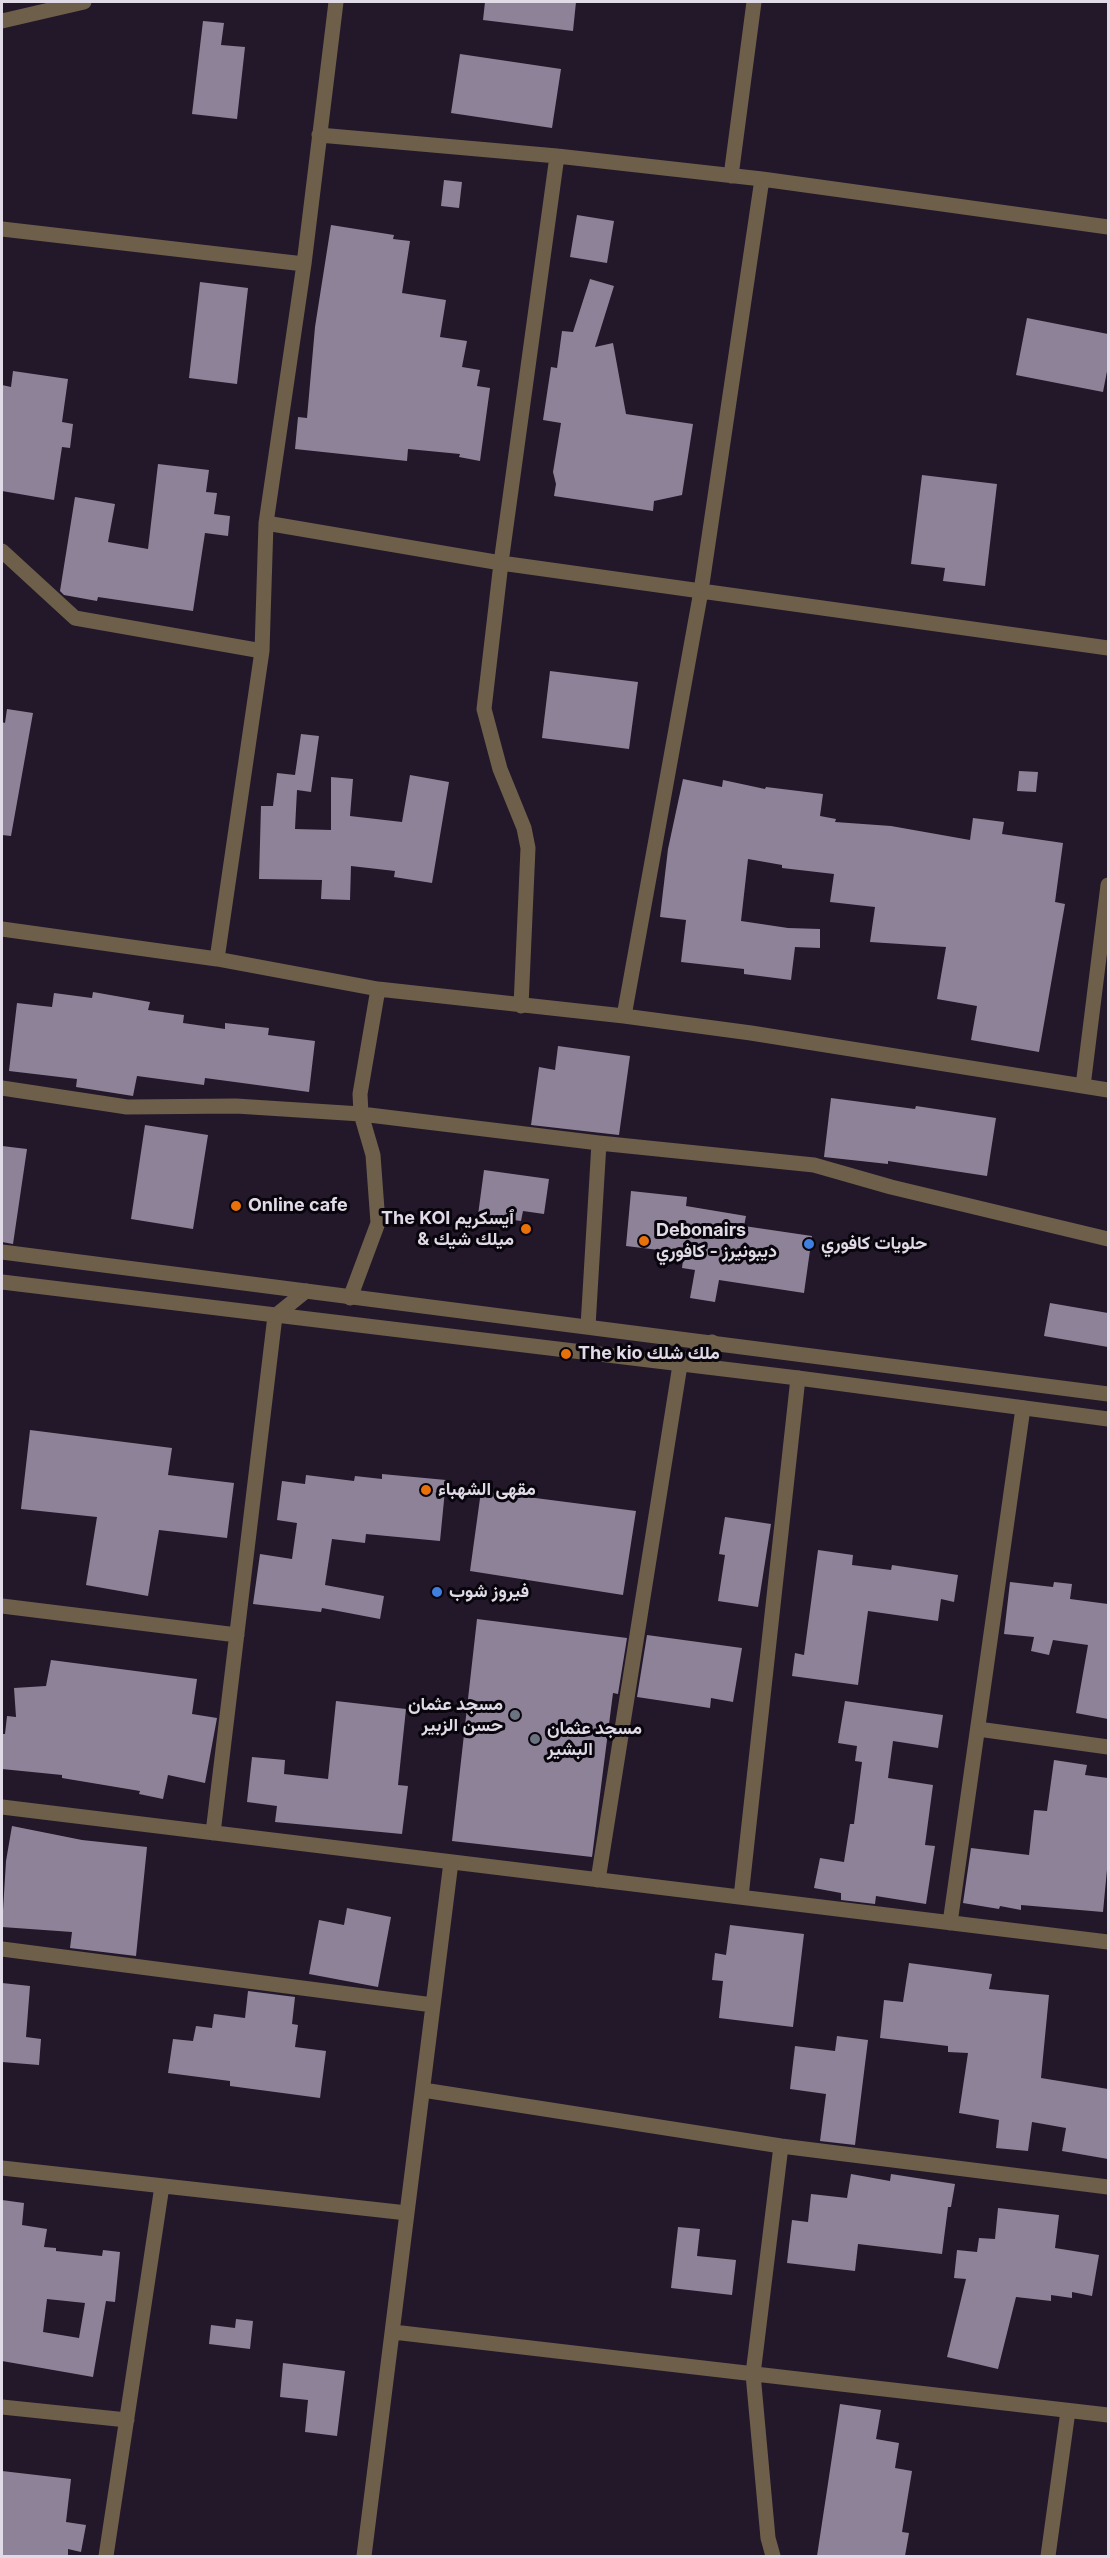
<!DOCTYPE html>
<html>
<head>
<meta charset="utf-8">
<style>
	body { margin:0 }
	#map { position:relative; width:1110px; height:2558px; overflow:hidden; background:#22182a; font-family:Inter,sans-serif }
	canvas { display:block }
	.frame { position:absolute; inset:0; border:3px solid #e1dae7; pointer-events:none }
</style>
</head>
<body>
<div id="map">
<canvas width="1110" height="2558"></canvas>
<div class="frame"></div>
</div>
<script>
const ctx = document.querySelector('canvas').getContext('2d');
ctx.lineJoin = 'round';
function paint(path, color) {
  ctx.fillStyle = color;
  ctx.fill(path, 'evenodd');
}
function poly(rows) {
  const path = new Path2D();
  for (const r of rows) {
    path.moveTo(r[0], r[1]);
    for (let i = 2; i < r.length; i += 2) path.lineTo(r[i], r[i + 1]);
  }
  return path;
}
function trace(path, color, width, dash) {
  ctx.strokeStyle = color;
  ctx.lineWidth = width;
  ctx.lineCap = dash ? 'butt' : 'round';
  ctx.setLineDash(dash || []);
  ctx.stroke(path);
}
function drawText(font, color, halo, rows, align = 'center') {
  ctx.font = font + ' Inter,Vazirmatn,sans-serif';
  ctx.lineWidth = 6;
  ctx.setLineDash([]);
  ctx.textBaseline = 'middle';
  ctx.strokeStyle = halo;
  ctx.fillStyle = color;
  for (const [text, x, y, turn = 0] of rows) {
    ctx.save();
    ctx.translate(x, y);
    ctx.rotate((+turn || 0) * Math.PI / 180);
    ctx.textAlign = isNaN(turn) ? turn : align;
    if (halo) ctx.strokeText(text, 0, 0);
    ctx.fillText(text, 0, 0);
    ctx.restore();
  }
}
paint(poly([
	[485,2,576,2,573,31,483,20],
	[203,21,224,23,221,45,245,47,237,119,192,114],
	[460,54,561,69,552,128,451,113],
	[444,180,462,182,459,208,441,206],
	[577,215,614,221,607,263,570,257],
	[331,225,394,235,393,239,410,241,402,293,446,300,440,337,467,341,462,367,480,370,477,386,490,388,480,461,459,457,460,454,408,449,407,461,295,449,298,417,307,418,315,327],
	[590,279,614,286,595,347,613,343,626,414,693,424,682,495,654,501,653,511,554,496,556,484,553,472,561,423,543,420,551,367,557,368,562,331,573,332],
	[200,282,248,288,237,384,189,378],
	[1027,318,1108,334,1108,366,1103,392,1016,375],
	[13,371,68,379,62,422,73,424,70,448,62,447,54,500,2,491,2,385,11,387],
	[158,464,209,470,206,492,217,493,214,514,230,516,228,536,205,533,193,611,98,597,97,601,64,595,60,591,75,497,115,504,108,542,148,549],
	[922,475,997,484,985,586,943,581,945,568,911,564],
	[550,671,638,682,629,749,542,738],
	[7,709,33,713,11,836,2,835,2,722,5,723],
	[301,734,319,736,311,792,297,790,295,829,331,830,331,777,353,779,350,816,402,822,410,775,449,782,432,883,394,877,395,871,351,866,350,900,321,899,322,880,259,879,261,806,273,806,277,773,295,775],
	[1019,771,1038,772,1036,792,1017,791],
	[683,779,722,787,723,780,765,789,766,787,823,794,820,816,836,819,835,822,891,826,970,840,973,818,1004,822,1002,834,1063,843,1055,902,1065,904,1039,1052,971,1040,977,1006,937,999,946,947,870,942,875,907,830,902,834,874,782,868,782,865,748,859,741,921,788,928,820,929,820,948,795,947,791,980,744,974,744,969,681,962,686,920,660,917,668,849],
	[93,992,150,1002,148,1010,184,1015,183,1023,225,1029,225,1023,269,1028,268,1035,315,1041,309,1092,205,1078,204,1085,137,1076,133,1096,76,1087,77,1079,9,1071,17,1003,52,1007,54,993,92,998],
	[558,1046,630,1056,619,1135,531,1125,539,1067,555,1070],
	[831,1098,915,1109,916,1106,996,1118,987,1176,888,1161,888,1164,824,1157],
	[145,1125,208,1135,193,1229,131,1219],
	[2,1146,27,1149,13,1244,2,1242],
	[484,1170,549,1179,544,1214,523,1211,521,1221,478,1215],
	[631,1191,687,1197,686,1206,746,1216,744,1226,812,1236,804,1293,719,1280,715,1302,690,1298,695,1270,682,1268,684,1253,626,1246],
	[1050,1303,1108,1313,1108,1347,1044,1336],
	[30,1430,172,1448,168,1475,234,1483,227,1538,159,1530,148,1596,86,1585,97,1517,21,1509],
	[382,1474,446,1480,440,1541,366,1534,365,1543,332,1539,325,1585,384,1596,380,1619,322,1608,321,1612,253,1604,260,1554,292,1559,297,1523,277,1520,282,1481,305,1484,306,1475,354,1481,355,1476,382,1479],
	[481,1491,636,1511,623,1595,470,1571],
	[725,1517,771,1524,758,1607,718,1601,725,1555,719,1554],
	[818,1550,853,1555,852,1565,891,1570,892,1565,958,1575,954,1602,941,1599,938,1621,868,1611,858,1685,792,1676,795,1653,804,1655],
	[1010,1582,1053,1587,1054,1582,1072,1584,1070,1599,1108,1604,1108,1719,1076,1713,1088,1645,1053,1640,1049,1655,1031,1651,1034,1637,1004,1634],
	[477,1619,627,1638,618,1694,613,1693,592,1857,452,1841],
	[647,1635,742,1648,733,1702,711,1698,710,1708,637,1697],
	[51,1660,197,1679,192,1714,217,1718,205,1783,168,1775,163,1799,139,1794,140,1791,62,1778,62,1775,2,1769,2,1734,5,1734,7,1716,16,1717,14,1688,46,1686],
	[336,1701,406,1709,398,1785,408,1786,402,1834,275,1822,277,1806,247,1802,252,1757,285,1760,284,1774,328,1779],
	[845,1701,943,1715,938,1748,893,1741,888,1778,933,1785,925,1845,935,1846,926,1904,876,1896,875,1904,841,1900,841,1893,814,1888,820,1858,844,1862,850,1824,854,1824,862,1762,855,1761,857,1746,838,1743],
	[1054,1760,1087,1765,1085,1775,1108,1778,1108,1859,1103,1912,1021,1905,1021,1910,1000,1906,999,1909,963,1903,971,1848,1029,1855,1034,1810,1047,1811],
	[12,1826,82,1840,147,1847,136,1956,70,1948,72,1932,2,1927,6,1861],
	[347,1908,391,1917,378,1987,309,1974,319,1920,344,1925],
	[730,1925,804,1934,793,2027,719,2018,723,1981,712,1980,715,1953,726,1955],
	[909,1963,992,1974,989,1989,1049,1995,1041,2078,1108,2089,1108,2159,1062,2151,1066,2128,1032,2122,1028,2151,996,2148,999,2120,959,2113,968,2053,948,2052,948,2046,880,2038,884,2000,903,2002],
	[2,1983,30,1986,26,2037,41,2039,39,2065,2,2062],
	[248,1991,295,1997,292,2024,298,2025,295,2047,326,2051,320,2098,230,2086,230,2081,168,2073,173,2039,193,2041,196,2026,212,2028,214,2014,245,2018],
	[837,2036,868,2040,855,2145,820,2141,826,2094,790,2089,795,2046,835,2051],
	[851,2174,890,2181,891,2174,955,2184,951,2207,948,2207,942,2254,858,2244,855,2271,787,2263,792,2220,808,2222,811,2194,847,2198],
	[2,2200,24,2203,22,2225,47,2229,44,2247,56,2248,56,2251,102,2256,103,2250,120,2252,115,2302,106,2301,93,2377,2,2361],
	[47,2299,85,2303,79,2338,43,2332],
	[998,2208,1059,2215,1055,2248,1099,2255,1092,2296,1072,2292,1072,2298,1051,2295,1051,2301,1016,2297,998,2369,947,2357,966,2279,954,2278,957,2250,977,2252,979,2238,995,2239],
	[678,2227,700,2229,697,2256,736,2260,732,2295,671,2288],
	[236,2319,253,2321,250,2349,209,2344,211,2325,235,2328],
	[283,2363,345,2371,337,2436,305,2432,308,2400,280,2397],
	[840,2404,881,2410,876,2439,899,2443,895,2468,912,2471,902,2532,909,2533,905,2556,817,2556],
	[2,2471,71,2479,66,2522,86,2525,81,2552,68,2549,68,2556,2,2556]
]), '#8e8299');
trace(poly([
	[2,21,84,2],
	[319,135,557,156,762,179,1108,227],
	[731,176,754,2],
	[2,229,304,264],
	[266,523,501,563,1108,648],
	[2,551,75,618,262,651],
	[2,929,217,959,378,989,624,1016,751,1033,1108,1090],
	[217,959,262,651,266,523,304,264,336,2],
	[521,1006,528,848,524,828,500,769,484,709,501,563,557,156],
	[624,1016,701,591,762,179],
	[1083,1086,1108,885],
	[2,1088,127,1107,236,1106,361,1114,599,1143,814,1165,891,1187,1108,1239],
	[350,1298,378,1223,373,1155,361,1114,360,1094,378,989],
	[588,1326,599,1143],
	[2,1606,237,1635],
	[978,1729,1108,1747],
	[2,1807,1108,1942],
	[213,1833,275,1316,306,1291],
	[598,1880,680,1365,712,1342],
	[741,1897,798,1378],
	[950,1923,1023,1408],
	[2,1949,433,2005],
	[423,2090,781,2146,1108,2187],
	[2,2168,407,2213],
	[393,2332,1108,2415],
	[2,2407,127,2420],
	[106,2556,162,2186],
	[364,2556,451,1862],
	[773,2556,768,2538,753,2374,781,2146],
	[1048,2556,1068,2411]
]), '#6d5f4a', 15);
trace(poly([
	[2,1252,1108,1394],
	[2,1282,798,1378,1108,1419]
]), '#6d5f4a', 15);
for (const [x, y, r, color] of [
	[236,1206,6,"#e8710a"],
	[526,1229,6,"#e8710a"],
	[644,1241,6,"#e8710a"],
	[809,1244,6,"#3f7fe0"],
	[566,1354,6,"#e8710a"],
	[426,1490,6,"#e8710a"],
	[437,1592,6,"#3f7fe0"],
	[515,1715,6,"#6b7280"],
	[535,1739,6,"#6b7280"]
]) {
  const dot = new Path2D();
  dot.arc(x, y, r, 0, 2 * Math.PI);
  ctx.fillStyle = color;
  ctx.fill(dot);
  trace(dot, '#09050c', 2);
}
drawText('bold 18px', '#e1dae7', '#09050c', [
	["Online cafe",248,1206],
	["The KOI ٱيسكريم",514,1219,"right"],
	["& ميلك شيك",514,1240,"right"],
	["Debonairs",656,1231],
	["ديبونيرز - كافوري",656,1252],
	["حلويات كافوري",821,1244],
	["The kio ملك شلك",578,1354],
	["مقهى الشهباء",438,1490],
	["فيروز شوب",449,1592],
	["مسجد عثمان",503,1705,"right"],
	["حسن الزبير",503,1726,"right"],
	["مسجد عثمان",547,1729],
	["البشير",547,1750]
], 'left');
</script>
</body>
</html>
